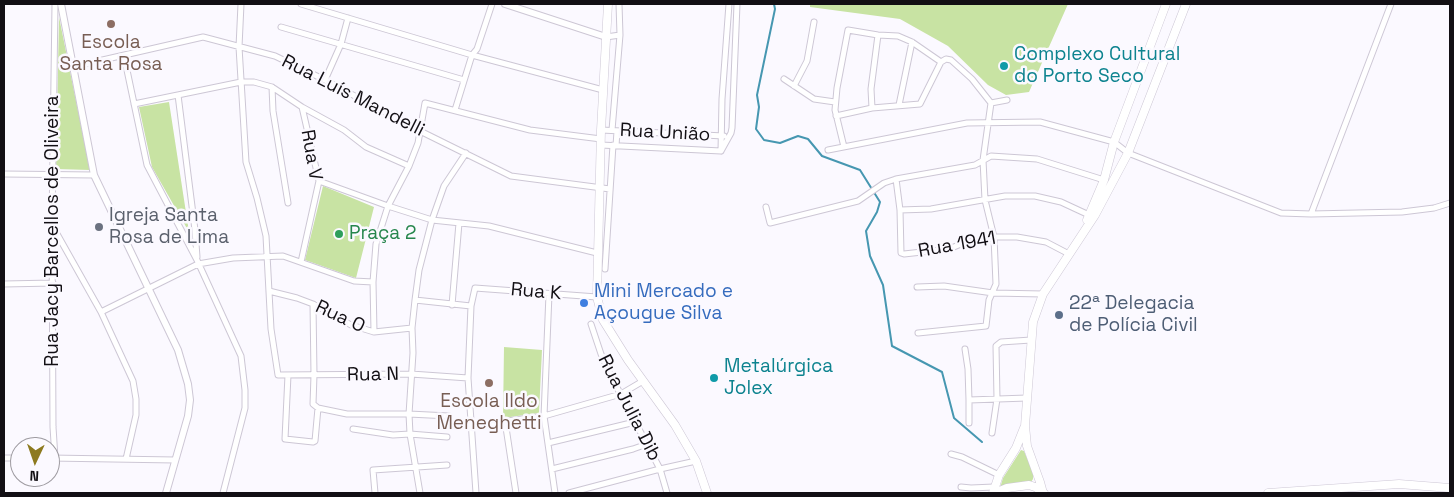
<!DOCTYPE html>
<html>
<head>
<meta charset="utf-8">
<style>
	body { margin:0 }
	#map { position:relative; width:1454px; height:497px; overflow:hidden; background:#fbf9ff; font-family:"Space Grotesk",sans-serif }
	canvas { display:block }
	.frame { position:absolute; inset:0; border:5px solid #120f14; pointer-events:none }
	.north { position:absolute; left:10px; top:437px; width:50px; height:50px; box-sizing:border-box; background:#fbf9ff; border:1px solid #9e9ba1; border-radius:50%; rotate:183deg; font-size:14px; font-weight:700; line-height:20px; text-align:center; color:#120f14 }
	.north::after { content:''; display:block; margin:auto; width:18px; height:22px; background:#8d7a1f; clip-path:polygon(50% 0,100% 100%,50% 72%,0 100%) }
</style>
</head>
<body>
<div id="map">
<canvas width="1454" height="497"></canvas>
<div class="frame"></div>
<div class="north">N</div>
</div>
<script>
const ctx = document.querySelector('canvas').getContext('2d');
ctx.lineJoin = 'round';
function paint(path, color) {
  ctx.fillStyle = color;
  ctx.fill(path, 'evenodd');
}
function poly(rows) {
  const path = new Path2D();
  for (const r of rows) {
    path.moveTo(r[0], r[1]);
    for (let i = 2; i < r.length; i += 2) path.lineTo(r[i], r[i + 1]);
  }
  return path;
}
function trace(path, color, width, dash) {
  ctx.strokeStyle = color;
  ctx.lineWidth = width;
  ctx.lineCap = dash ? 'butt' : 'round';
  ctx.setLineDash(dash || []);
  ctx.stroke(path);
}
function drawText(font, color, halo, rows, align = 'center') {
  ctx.font = font + ' "Space Grotesk",sans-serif';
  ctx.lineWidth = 5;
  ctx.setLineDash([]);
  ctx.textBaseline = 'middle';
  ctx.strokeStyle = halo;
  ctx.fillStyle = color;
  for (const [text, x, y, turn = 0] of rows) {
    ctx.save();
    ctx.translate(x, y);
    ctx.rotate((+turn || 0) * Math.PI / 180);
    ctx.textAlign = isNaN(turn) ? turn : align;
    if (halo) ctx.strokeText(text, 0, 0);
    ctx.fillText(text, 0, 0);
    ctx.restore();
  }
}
paint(poly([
	[810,4,1068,4,1029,92,1006,95,988,85,948,46,900,19,810,7],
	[59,17,90,170,56,169],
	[169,102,189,232,152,167,139,107],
	[323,186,374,207,356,278,305,260],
	[504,347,542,350,539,413,503,418],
	[1021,450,1024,451,1033,472,1033,479,1031,482,1000,488,1003,478]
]), '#c8e3a3');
trace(poly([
	[774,4,775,9,757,95,759,107,756,129,764,140,780,143,798,136,808,139,822,156,860,170,880,202,877,212,866,231,870,256,883,285,892,346,942,372,954,418,982,442]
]), '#4697b1', 2);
const minor = poly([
	[55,4,52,224,53,427,55,458],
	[241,4,239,47,246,162,257,198,266,236,271,329,278,375,411,374,468,378],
	[301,4,472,55,603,90],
	[281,27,464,80],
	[606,37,620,35],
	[124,56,147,165,197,260,241,356,245,390,245,408,223,493],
	[72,67,203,37,207,38,275,56,325,80,420,131,511,176,610,189],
	[784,79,814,99,835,102],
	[325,80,341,44,348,18],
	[794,86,807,61,814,22],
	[272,87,273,111,288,203],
	[178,95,195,230,197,257],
	[991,103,1007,100],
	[134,104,241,82,254,82,272,87,302,107,344,130,366,147,409,166],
	[899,105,912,42],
	[872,108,871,89,878,35],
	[455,110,472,55,477,49,492,4],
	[836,116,872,108,920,104,941,62,946,59,951,60,972,79,991,103],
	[601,130,724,136],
	[612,130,620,35,619,4],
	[601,145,721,151],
	[616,146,617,131],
	[844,147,835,110,837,88,848,30,878,35,898,36,912,42,941,62],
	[828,150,967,123,1040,122,1114,142,1128,153,1281,213,1311,214,1402,212,1434,208,1450,203],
	[721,151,731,133,732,128,737,4],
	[721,151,722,99,729,4],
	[4,174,94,175],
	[896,179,900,210,901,253,904,254,949,249,961,244,994,237,1017,237,1046,242,1069,254],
	[319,181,388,206,432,220,489,226,597,253],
	[766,207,770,223,858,201,884,183,896,179,975,165,991,156,1037,159,1104,180],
	[900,210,931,209,1005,196,1035,196,1061,202,1089,215],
	[1311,214,1391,4],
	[52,225,101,312,133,381,136,399,136,415,126,459],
	[301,262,319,181,302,107],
	[605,269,613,145],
	[4,284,53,283],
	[917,287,944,286,993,293,1043,294],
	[269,291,297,298,313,304,351,325,374,332,412,328],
	[549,294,544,416,555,493],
	[415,300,471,306],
	[313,304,314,375,313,404,318,408,347,414,409,414,449,416],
	[452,305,459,223],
	[101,312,198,264,233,258,283,256,354,281,373,282],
	[591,324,601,354,612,378,660,469,667,493],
	[374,332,373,282,376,244,388,206,409,166,418,143,425,103,530,130,601,139],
	[918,333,986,326,989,300,996,284,994,237,985,200,983,160,991,103],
	[965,349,968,369,969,400,969,423],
	[288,375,285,439,313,442,315,441,318,408],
	[969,400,1027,398],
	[505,421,516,493],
	[471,426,544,416,621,394,643,381],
	[353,429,393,435,410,434,447,437],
	[992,433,997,399,996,346,1001,342,1031,340],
	[548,443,635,422],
	[951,454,962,457,999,475],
	[4,458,20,458],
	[50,458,175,460],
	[552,469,633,449,647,444],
	[961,487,971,488,994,487],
	[375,493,373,470,447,465],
	[420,493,410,434,409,414,413,353,412,328,415,300,419,270,432,220,444,186,466,153],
	[476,493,468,378,471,306,475,288,597,297],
	[569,493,660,469,696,461]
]);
const tertiary = poly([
	[61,4,94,175,178,350,188,384,190,400,188,416,166,493],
	[505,4,606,37]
]);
const secondary = poly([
	[608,4,601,130,597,297,603,320,628,360,675,425,696,461,707,493],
	[1087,220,1104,180,1114,142,1166,4],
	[993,493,999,475,1016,448,1024,428],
	[995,493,1007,488,1029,485,1035,487,1044,493],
	[1043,493,1040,482,1027,446,1025,426,1033,322,1043,294,1095,215,1128,153,1186,4],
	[1268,493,1399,484,1450,488]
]);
trace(minor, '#cdc7d5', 7);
trace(tertiary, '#cdc7d5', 8);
trace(secondary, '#cdc7d5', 9);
trace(minor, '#fff', 5);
trace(tertiary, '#fff', 6);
trace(secondary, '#fff', 8);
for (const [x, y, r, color] of [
	[111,24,5,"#8d6e63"],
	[1004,66,5,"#0f9aa8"],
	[99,227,5,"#6b7280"],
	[339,234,5,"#2e9e5b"],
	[584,303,5,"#3f7fe0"],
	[1059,315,5,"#5c6f8a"],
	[714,378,5,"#0f9aa8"],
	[489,383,5,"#8d6e63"]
]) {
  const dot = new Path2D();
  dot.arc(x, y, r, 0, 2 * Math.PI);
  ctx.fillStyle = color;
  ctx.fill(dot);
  trace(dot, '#fbf9ff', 2);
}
drawText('19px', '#785e54', '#fbf9ff', [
	["Escola",111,43],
	["Santa Rosa",111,65],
	["Escola Ildo",489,402],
	["Meneghetti",489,424]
]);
drawText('19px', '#0d838f', '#fbf9ff', [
	["Complexo Cultural",1014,55],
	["do Porto Seco",1014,77],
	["Metalúrgica",724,367],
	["Jolex",724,389]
], 'left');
drawText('19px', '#120f14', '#fbf9ff', [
	["Rua Luís Mandelli",353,96,27],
	["Rua União",665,133,3],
	["Rua V",311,155,80],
	["Rua Jacy Barcellos de Oliveira",53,231,-90],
	["Rua 1941",957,245,-10],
	["Rua K",536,292,5],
	["Rua O",340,317,25],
	["Rua N",373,375,-1],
	["Rua Julia Dib",629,408,63]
]);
drawText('19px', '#5b616d', '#fbf9ff', [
	["Igreja Santa",109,216],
	["Rosa de Lima",109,238]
], 'left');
drawText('19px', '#27864d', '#fbf9ff', [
	["Praça 2",349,234]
], 'left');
drawText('19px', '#366cbe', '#fbf9ff', [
	["Mini Mercado e",594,292],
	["Açougue Silva",594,314]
], 'left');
drawText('19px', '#4e5e75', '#fbf9ff', [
	["22ª Delegacia",1069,304],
	["de Polícia Civil",1069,326]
], 'left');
</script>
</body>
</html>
